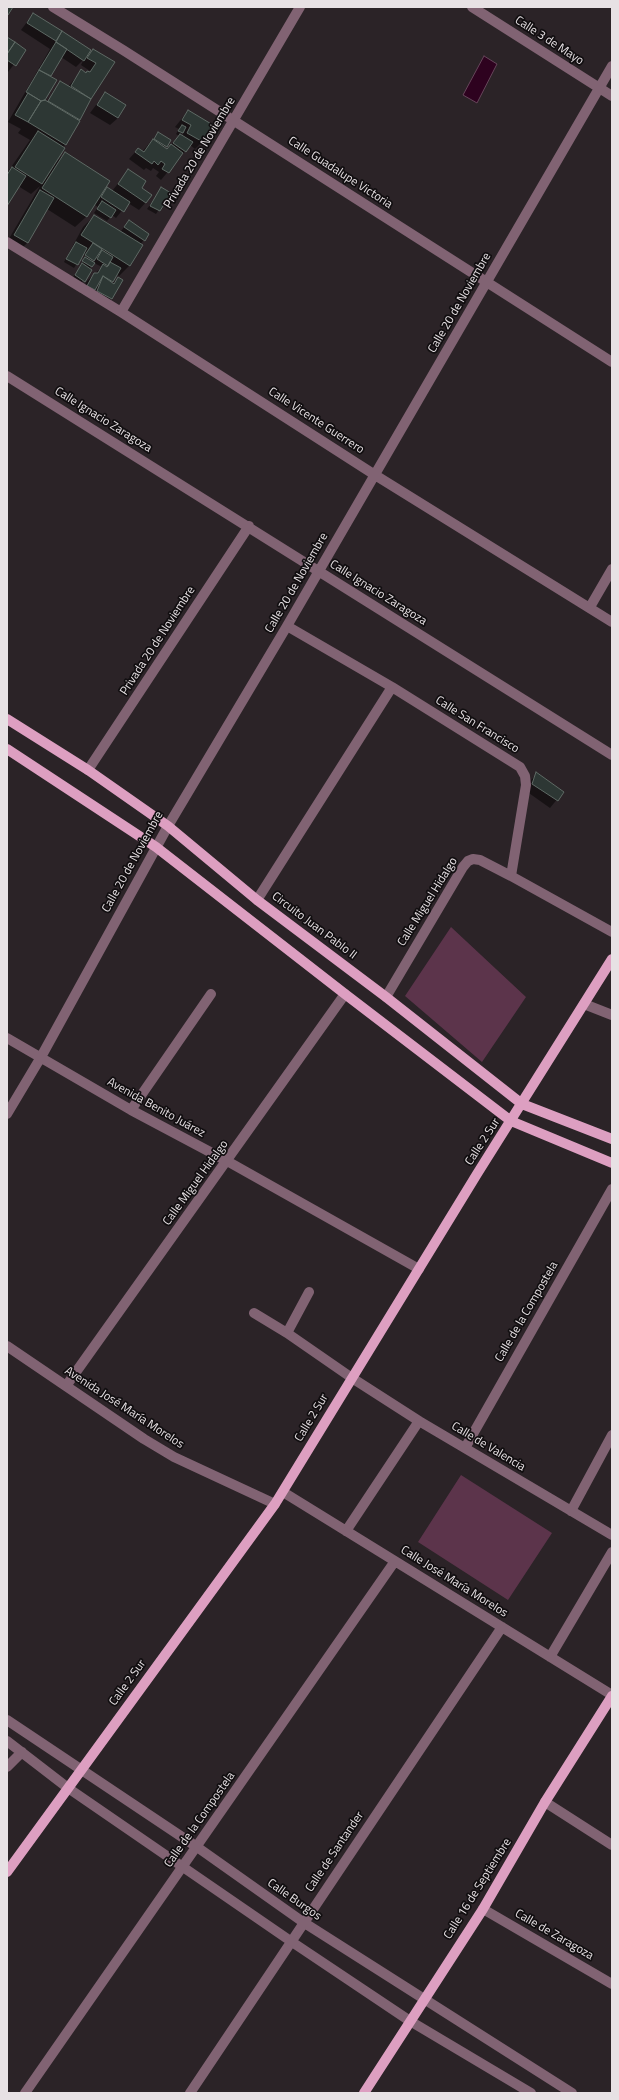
<!DOCTYPE html>
<html>
<head>
<meta charset="utf-8">
<style>
	body { margin:0 }
	#map { position:relative; width:619px; height:2100px; overflow:hidden; background:#2b2327; font-family:"Titillium Web",sans-serif }
	canvas { display:block }
	.frame { position:absolute; inset:0; border:8px solid #e7e1e4; pointer-events:none }
</style>
</head>
<body>
<div id="map">
<canvas width="619" height="2100"></canvas>
<div class="frame"></div>
</div>
<script>
const ctx = document.querySelector('canvas').getContext('2d');
ctx.lineJoin = 'round';
function paint(path, color) {
  ctx.fillStyle = color;
  ctx.fill(path, 'evenodd');
}
function poly(rows) {
  const path = new Path2D();
  for (const r of rows) {
    path.moveTo(r[0], r[1]);
    for (let i = 2; i < r.length; i += 2) path.lineTo(r[i], r[i + 1]);
  }
  return path;
}
function trace(path, color, width, dash) {
  ctx.strokeStyle = color;
  ctx.lineWidth = width;
  ctx.lineCap = dash ? 'butt' : 'round';
  ctx.setLineDash(dash || []);
  ctx.stroke(path);
}
function drawText(font, color, halo, rows, align = 'center') {
  ctx.font = font + ' "Titillium Web",sans-serif';
  ctx.lineWidth = 3.5;
  ctx.setLineDash([]);
  ctx.textBaseline = 'middle';
  ctx.strokeStyle = halo;
  ctx.fillStyle = color;
  for (const [text, x, y, turn = 0] of rows) {
    ctx.save();
    ctx.translate(x, y);
    ctx.rotate((+turn || 0) * Math.PI / 180);
    ctx.textAlign = isNaN(turn) ? turn : align;
    if (halo) ctx.strokeText(text, 0, 0);
    ctx.fillText(text, 0, 0);
    ctx.restore();
  }
}
paint(poly([
	[451,927,526,997,482,1062,405,996],
	[461,1475,552,1533,508,1600,418,1542]
]), '#5c344b');
const water = poly([
	[484,56,497,64,477,103,463,95,484,56]
]);
paint(water, '#2e021f');
trace(water, '#66455a', 1);
paint(poly([
	[33,14,89,50,86,57,93,50,113,63,90,98,55,163,65,153,102,194,107,188,112,191,129,170,140,189,146,202,139,210,128,203,116,218,112,215,107,221,94,213,98,207,94,204,86,217,75,227,47,209,27,243,20,250,7,242,40,186,31,194,18,186,7,204,7,173,30,140,18,133,21,129,8,122,50,49,21,30],
	[61,57,76,67,84,59,81,65,90,71,86,74,81,71,68,87,60,83,46,102,49,77],
	[54,90,56,90,46,106,45,105],
	[7,38,25,50,8,72,7,72],
	[105,93,118,118,110,125,90,113],
	[188,111,202,142,195,149,190,145,161,180,156,176,159,172,153,168,151,171,146,168,144,170,129,159,138,149,142,152,158,133,166,150,179,136,176,134,179,129,175,127],
	[185,130,182,136,180,135],
	[161,189,169,194,156,214,147,209],
	[94,216,125,235,126,234,121,231,129,221,148,234,140,245,130,265,119,276,116,274,111,283,112,284,118,278,122,280,111,299,104,306,80,293,87,281,102,267,94,263,96,258,91,262,93,263,81,284,72,279,81,266,80,265,85,255,83,254,74,268,64,262,83,227],
	[537,774,563,792,550,808,526,791,530,781]
]), '#0007');
const building = poly([
	[7,7,13,7,8,15,7,14,7,7],
	[33,13,62,31,56,41,27,23,33,13],
	[62,31,91,50,84,61,56,42,62,31],
	[7,37,15,42,7,54,7,37],
	[15,42,26,50,16,66,7,60,7,54,15,42],
	[56,42,67,49,51,76,39,70,56,42],
	[93,49,115,62,91,99,71,86,81,69,86,73,87,71,90,72,96,63,87,58,93,49],
	[39,70,57,80,45,100,41,101,26,92,39,70],
	[60,81,91,99,80,120,48,101,60,81],
	[105,92,126,105,118,118,97,105,105,92],
	[28,93,41,101,28,122,15,115,28,93],
	[45,100,80,121,66,145,28,122,41,101,45,100],
	[188,110,213,125,203,142,187,133,191,125,182,120,188,110],
	[182,125,186,127,183,133,178,131,182,125],
	[38,131,65,148,42,184,15,167,38,131],
	[158,132,171,140,167,147,154,139,158,132],
	[180,134,193,142,186,152,173,143,180,134],
	[153,139,167,149,171,144,183,153,169,173,162,169,165,164,161,161,158,165,154,161,152,164,135,152,138,148,144,152,153,139],
	[65,152,110,181,87,217,42,188,65,152],
	[12,167,26,176,7,206,7,175,12,167],
	[128,169,146,181,142,188,152,195,146,203,118,184,128,169],
	[107,187,130,202,124,212,101,197,107,187],
	[161,187,171,193,160,211,150,206,161,187],
	[40,190,54,198,28,243,14,235,40,190],
	[102,201,116,210,111,218,97,209,102,201],
	[94,215,143,245,130,266,81,235,94,215],
	[129,220,149,234,145,241,124,227,129,220],
	[76,242,87,248,78,265,66,259,76,242],
	[93,243,102,249,94,261,85,255,93,243],
	[102,250,113,257,108,266,97,259,102,250],
	[85,257,95,263,92,267,82,261,85,257],
	[110,262,121,268,113,282,103,276,95,290,87,286,94,273,98,273,103,264,107,267,110,262],
	[82,263,92,270,85,282,75,275,82,263],
	[103,276,114,284,118,277,123,280,112,299,97,291,103,276],
	[536,772,564,792,558,801,532,784,536,772]
]);
paint(building, '#2d3734');
trace(building, '#5e6964', 1);
trace(poly([
	[53,7,123,50,612,362],
	[472,7,612,96],
	[7,242,121,312,375,475,612,622],
	[121,312,300,7],
	[7,376,612,755],
	[590,607,612,569],
	[287,626,392,687,520,767,525,776,526,785,511,876],
	[88,770,249,526],
	[257,900,392,687],
	[386,997,463,867,468,861,473,859,480,860,511,876,612,932],
	[584,1004,612,1015],
	[7,1038,131,1110,227,1161,419,1269],
	[131,1110,211,994],
	[7,1114,41,1057,168,826,287,626,612,66],
	[254,1313,287,1333,309,1292],
	[287,1333,352,1378,419,1421,612,1535],
	[7,1346,144,1439,174,1457,275,1504],
	[66,1386,345,994],
	[465,1448,612,1189],
	[283,1492,612,1695],
	[571,1511,612,1435],
	[346,1531,419,1421],
	[550,1657,612,1552],
	[7,1720,197,1847,303,1922,572,2093],
	[7,1741,68,1788,292,1942,410,2021,531,2093],
	[7,1767,22,1752],
	[545,1802,612,1845],
	[483,1909,612,1984],
	[25,2093,395,1561],
	[190,2093,502,1627]
]), '#816373', 10);
trace(poly([
	[7,719,88,770,168,826,257,900,386,997,522,1104,612,1139],
	[7,749,156,847,345,994,511,1121,612,1163],
	[7,1872,275,1504,477,1174,612,959],
	[364,2093,483,1909,545,1802,612,1696]
]), '#dd9fc1', 10);
drawText('12px', '#e7e1e4', '#110e10', [
	["Calle 3 de Mayo",549,41,33],
	["Privada 20 de Noviembre",200,153,-59],
	["Calle Guadalupe Victoria",340,173,33],
	["Calle 20 de Noviembre",460,303,-60],
	["Calle Ignacio Zaragoza",103,420,32],
	["Calle Vicente Guerrero",316,421,33],
	["Calle 20 de Noviembre",297,583,-60],
	["Calle Ignacio Zaragoza",378,593,32],
	["Privada 20 de Noviembre",158,641,-57],
	["Calle San Francisco",477,725,32],
	["Calle 20 de Noviembre",133,862,-61],
	["Calle Miguel Hidalgo",428,902,-58],
	["Circuito Juan Pablo II",314,926,37],
	["Avenida Benito Juárez",156,1108,29],
	["Calle 2 Sur",483,1142,-57],
	["Calle Miguel Hidalgo",196,1183,-54],
	["Calle de la Compostela",527,1312,-60],
	["Avenida José María Morelos",124,1408,33],
	["Calle 2 Sur",312,1418,-59],
	["Calle de Valencia",488,1447,31],
	["Calle José María Morelos",454,1582,32],
	["Calle 2 Sur",128,1683,-54],
	["Calle de la Compostela",200,1820,-55],
	["Calle de Santander",335,1852,-56],
	["Calle 16 de Septiembre",478,1889,-58],
	["Calle Burgos",294,1900,35],
	["Calle de Zaragoza",554,1935,30]
]);
</script>
</body>
</html>
